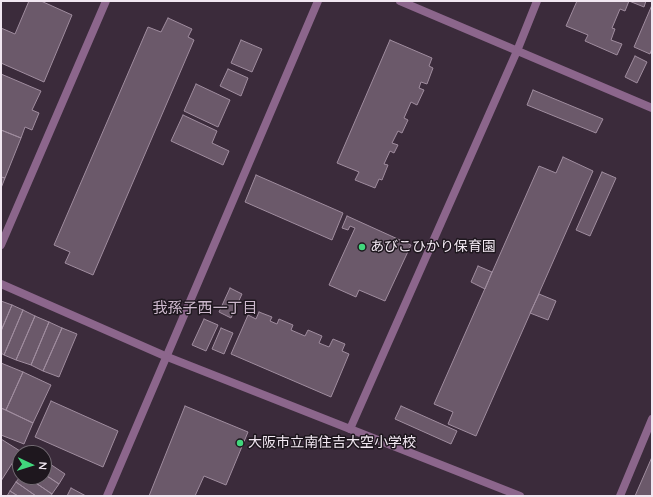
<!DOCTYPE html>
<html>
<head>
<meta charset="utf-8">
<style>
	body { margin:0 }
	#map { position:relative; width:653px; height:497px; overflow:hidden; background:#3b2b3b; font-family:Quicksand,sans-serif }
	canvas { display:block }
	.frame { position:absolute; inset:0; border:2px solid #f1e7f1; pointer-events:none }
	.north { position:absolute; left:12px; top:445px; width:40px; height:40px; box-sizing:border-box; background:#1e171e; border:1px solid #726a72; border-radius:50%; rotate:94deg; font-size:11px; font-weight:700; line-height:16px; text-align:center; color:#f1e7f1 }
	.north::after { content:''; display:block; margin:auto; width:14px; height:18px; background:#41d77c; clip-path:polygon(50% 0,100% 100%,50% 72%,0 100%) }
</style>
</head>
<body>
<div id="map">
<canvas width="653" height="497"></canvas>
<div class="frame"></div>
<div class="north">N</div>
</div>
<script>
const ctx = document.querySelector('canvas').getContext('2d');
ctx.lineJoin = 'round';
function paint(path, color) {
  ctx.fillStyle = color;
  ctx.fill(path, 'evenodd');
}
function poly(rows) {
  const path = new Path2D();
  for (const r of rows) {
    path.moveTo(r[0], r[1]);
    for (let i = 2; i < r.length; i += 2) path.lineTo(r[i], r[i + 1]);
  }
  return path;
}
function trace(path, color, width, dash) {
  ctx.strokeStyle = color;
  ctx.lineWidth = width;
  ctx.lineCap = dash ? 'butt' : 'round';
  ctx.setLineDash(dash || []);
  ctx.stroke(path);
}
function drawText(font, color, halo, rows, align = 'center') {
  ctx.font = font + ' Quicksand,"Noto Sans JP",sans-serif';
  ctx.lineWidth = 3;
  ctx.setLineDash([]);
  ctx.textBaseline = 'middle';
  ctx.strokeStyle = halo;
  ctx.fillStyle = color;
  for (const [text, x, y, turn = 0] of rows) {
    ctx.save();
    ctx.translate(x, y);
    ctx.rotate((+turn || 0) * Math.PI / 180);
    ctx.textAlign = isNaN(turn) ? turn : align;
    if (halo) ctx.strokeText(text, 0, 0);
    ctx.fillText(text, 0, 0);
    ctx.restore();
  }
}
const building = poly([
	[29,1,41,1,72,15,44,82,1,63,1,28,15,34,29,1],
	[577,1,646,1,644,7,629,1,625,11,620,9,612,28,615,29,611,40,622,44,617,55,585,41,588,35,566,26,577,1],
	[652,5,652,48,650,54,634,47,652,5],
	[168,18,192,29,188,37,194,40,93,275,65,263,70,252,54,245,148,27,161,32,168,18],
	[241,40,262,49,252,72,231,63,241,40],
	[390,40,432,58,429,66,433,68,427,84,421,82,419,88,424,90,417,105,411,102,404,118,408,120,402,133,398,131,392,143,398,145,394,153,390,151,384,164,388,165,382,180,379,179,375,188,355,180,359,172,337,163,390,40],
	[635,56,647,62,637,83,625,77,635,56],
	[228,69,248,78,241,96,220,86,228,69],
	[1,74,41,91,32,110,39,113,32,130,25,127,21,138,1,130,1,74],
	[196,84,230,100,218,127,184,111,196,84],
	[533,90,603,119,596,133,527,105,533,90],
	[183,115,217,131,212,143,229,151,223,165,171,141,183,115],
	[1,130,21,138,5,178,1,177,1,130],
	[563,157,593,171,476,436,448,424,453,412,434,404,539,166,556,173,563,157],
	[602,172,616,178,590,236,576,230,602,172],
	[256,175,343,213,332,240,245,202,256,175],
	[1,177,5,178,1,188,1,177],
	[347,216,411,245,385,301,359,290,356,297,329,285,355,228,350,226,348,230,342,228,347,216],
	[478,266,492,272,485,289,471,282,478,266],
	[230,288,242,294,231,318,219,312,230,288],
	[539,294,556,301,548,320,530,313,539,294],
	[1,301,12,305,1,331,1,301],
	[12,305,23,310,4,355,1,353,1,331,12,305],
	[23,310,35,316,16,360,4,355,23,310],
	[259,312,272,317,270,321,277,324,279,319,293,325,291,330,305,336,308,330,322,336,319,343,329,347,333,339,345,344,342,351,349,354,331,397,231,354,248,315,256,319,259,312],
	[35,316,49,322,31,365,16,360,35,316],
	[204,319,218,325,206,351,192,345,204,319],
	[49,322,62,328,43,371,31,365,49,322],
	[62,328,77,334,59,377,43,371,62,328],
	[221,328,233,333,224,354,212,349,221,328],
	[1,363,23,372,6,410,1,408,1,363],
	[23,372,51,385,33,423,6,410,23,372],
	[51,401,118,431,103,467,35,437,51,401],
	[185,406,248,432,226,485,204,476,195,496,149,496,185,406],
	[401,406,457,431,451,444,395,419,401,406],
	[1,408,33,423,24,444,1,435,1,408],
	[1,439,20,451,1,481,1,439],
	[652,457,652,496,635,496,652,457],
	[44,460,65,474,59,484,44,474,44,460],
	[44,474,59,484,52,494,27,477,44,477,44,474],
	[20,477,27,477,52,494,51,496,36,496,16,482,20,477],
	[16,482,36,496,18,496,10,491,16,482],
	[71,488,86,496,67,496,71,488],
	[10,491,18,496,7,496,10,491]
]);
paint(building, '#6b596a');
trace(building, '#a08d9f', 1);
trace(poly([
	[400,1,652,108],
	[1,245,106,1],
	[350,429,517,51,537,1],
	[107,496,318,1],
	[620,496,652,419]
]), '#8c668c', 8);
trace(poly([
	[1,284,165,356,520,496]
]), '#8c668c', 8);
for (const [x, y, r, color] of [
	[362,247,4,"#41d77c"],
	[240,443,4,"#41d77c"]
]) {
  const dot = new Path2D();
  dot.arc(x, y, r, 0, 2 * Math.PI);
  ctx.fillStyle = color;
  ctx.fill(dot);
  trace(dot, '#1e171e', 1.5);
}
drawText('14px', '#f1e7f1', '#1e171e', [
	["あびこひかり保育園",370,247],
	["大阪市立南住吉大空小学校",248,443]
], 'left');
drawText('15px', '#cdb9cd', '#1e171e', [
	["我孫子西一丁目",205,308]
]);
</script>
</body>
</html>
